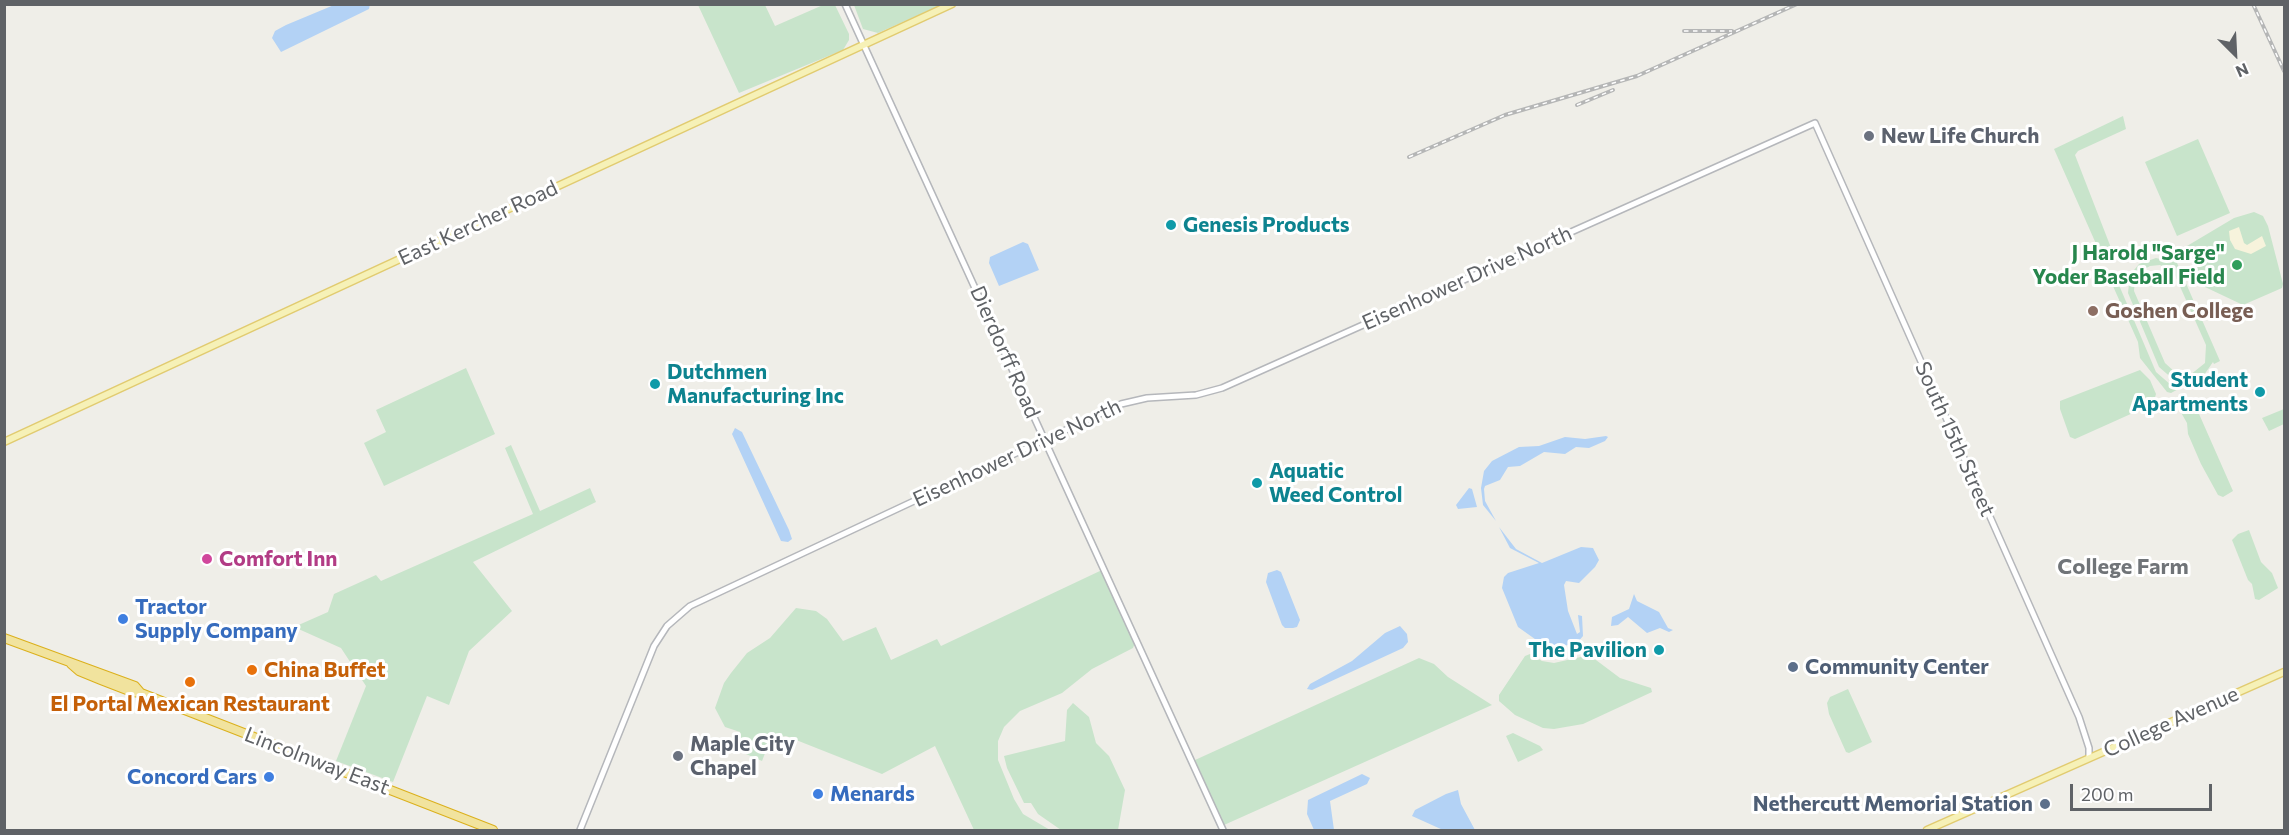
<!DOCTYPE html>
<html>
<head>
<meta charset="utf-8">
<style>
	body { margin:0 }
	#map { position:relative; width:2289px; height:835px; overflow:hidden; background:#efeee8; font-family:Commissioner,sans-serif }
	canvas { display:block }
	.frame { position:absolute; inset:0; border:6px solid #5f6266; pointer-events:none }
	.north { position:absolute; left:2205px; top:24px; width:60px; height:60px; -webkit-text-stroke:4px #fff; paint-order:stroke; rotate:156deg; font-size:16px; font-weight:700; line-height:24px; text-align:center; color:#5f6266 }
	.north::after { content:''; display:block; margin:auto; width:21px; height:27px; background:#5f6266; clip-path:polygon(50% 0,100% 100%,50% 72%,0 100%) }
	.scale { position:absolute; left:2070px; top:784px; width:142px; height:27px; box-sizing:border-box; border:3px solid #5f6266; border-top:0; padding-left:8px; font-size:18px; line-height:21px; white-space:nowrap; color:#5f6266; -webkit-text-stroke:4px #fff; paint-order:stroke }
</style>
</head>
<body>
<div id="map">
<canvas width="2289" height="835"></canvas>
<div class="frame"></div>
<div class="north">N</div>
<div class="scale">200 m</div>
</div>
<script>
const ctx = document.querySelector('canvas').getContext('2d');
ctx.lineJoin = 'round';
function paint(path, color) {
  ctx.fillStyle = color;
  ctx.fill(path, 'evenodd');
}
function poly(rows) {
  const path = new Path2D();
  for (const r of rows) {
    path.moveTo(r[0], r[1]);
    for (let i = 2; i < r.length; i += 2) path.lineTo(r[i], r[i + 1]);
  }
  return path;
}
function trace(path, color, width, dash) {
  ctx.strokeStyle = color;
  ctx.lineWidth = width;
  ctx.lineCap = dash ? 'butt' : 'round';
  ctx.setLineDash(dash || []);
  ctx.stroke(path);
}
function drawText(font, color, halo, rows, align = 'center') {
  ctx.font = font + ' Commissioner,sans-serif';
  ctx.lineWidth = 6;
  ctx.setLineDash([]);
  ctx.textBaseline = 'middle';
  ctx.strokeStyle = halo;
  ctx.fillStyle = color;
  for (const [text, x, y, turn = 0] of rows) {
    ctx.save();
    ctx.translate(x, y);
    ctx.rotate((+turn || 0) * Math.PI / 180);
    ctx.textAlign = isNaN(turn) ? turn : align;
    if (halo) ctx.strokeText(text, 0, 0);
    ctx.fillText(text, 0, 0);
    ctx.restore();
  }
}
paint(poly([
	[698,5,765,5,775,26,823,5,835,5,849,34,849,40,843,50,739,93],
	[854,5,854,4,941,5,878,33,863,29],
	[2123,116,2126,129,2078,151,2075,155,2113,253,2097,246,2054,149],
	[2198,139,2230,213,2177,236,2145,162],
	[2254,212,2263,216,2268,226,2283,284,2282,288,2243,305,2205,287,2187,246,2234,218],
	[2174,256,2220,361,2214,364,2213,362,2204,375,2188,382,2174,380,2159,367,2128,293,2130,275,2139,264,2156,258,2169,261,2168,259],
	[2160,265,2174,273,2206,345,2205,363,2190,375,2176,373,2165,363,2134,291,2135,280,2141,271,2150,266],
	[2113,271,2156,372,2171,385,2184,386,2171,393,2167,392,2140,358,2138,342,2108,275],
	[466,368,495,434,384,486,364,443,386,432,376,410],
	[2140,370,2150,380,2156,394,2153,404,2075,439,2070,437,2060,409,2060,401],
	[2192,398,2233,491,2223,497,2218,495,2201,464,2188,434,2187,423,2179,409,2182,403],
	[2284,409,2284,424,2269,431,2262,418],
	[511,445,540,511,590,488,596,502,473,562,512,611,469,651,449,705,427,696,393,782,336,761,366,686,341,648,294,627,328,612,334,594,376,575,381,581,533,514,505,448],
	[2249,530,2261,562,2272,573,2278,588,2259,600,2255,599,2252,584,2248,580,2232,540,2238,534],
	[1102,570,1135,643,1133,648,1092,669,1062,693,1020,711,1004,727,998,741,998,760,1014,799,1023,814,1050,830,974,830,935,746,882,774,786,736,771,738,762,761,739,751,740,732,725,727,715,708,724,683,731,673,747,653,770,638,796,608,816,611,827,619,843,641,876,627,891,660,937,639,941,646],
	[1530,654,1542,661,1554,663,1585,656,1592,657,1620,678,1651,688,1652,692,1583,724,1554,729,1543,728,1515,715,1499,701,1499,695,1525,656],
	[1419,658,1434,664,1448,677,1492,705,1224,825,1195,760],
	[1848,689,1872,742,1849,753,1846,752,1829,714,1827,703,1830,697],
	[1073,703,1089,717,1096,743,1109,756,1125,790,1118,830,1061,830,1038,814,1031,803,1024,803,1007,768,1004,756,1065,741,1067,710],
	[1513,733,1540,746,1543,750,1518,762,1506,736]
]), '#c8e4cb');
paint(poly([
	[2239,227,2244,243,2247,245,2262,236,2266,246,2251,254,2235,249,2230,240,2229,231]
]), '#f7f3dc');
paint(poly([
	[370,4,369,9,281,52,272,38,275,31,286,25,334,5],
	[1023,242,1028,244,1039,270,999,286,989,263,990,257],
	[735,428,742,432,789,530,792,539,788,542,781,541,732,434],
	[1606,436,1608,437,1605,441,1589,448,1576,447,1565,454,1544,452,1520,466,1508,467,1500,480,1485,486,1484,489,1485,501,1496,521,1483,505,1481,488,1484,471,1492,461,1519,447,1539,446,1565,437,1585,439],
	[1469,488,1472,489,1477,507,1458,509,1456,505],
	[1499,527,1516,549,1542,563,1581,547,1593,548,1599,560,1595,567,1579,583,1566,581,1564,585,1568,611,1577,634,1580,632,1578,615,1582,616,1583,636,1577,643,1549,649,1518,627,1502,588,1504,577,1508,573,1539,563,1510,548],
	[1277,570,1281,572,1300,620,1297,627,1293,628,1285,628,1282,625,1266,582,1268,573],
	[1634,594,1637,601,1659,612,1668,628,1673,630,1669,632,1660,628,1647,633,1628,617,1618,625,1611,626,1612,617,1629,609],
	[1400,626,1407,634,1408,642,1403,648,1312,690,1307,689,1310,684,1352,661,1385,633],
	[1362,774,1370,778,1367,784,1330,801,1334,830,1314,830,1307,814,1308,800],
	[1458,790,1461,804,1475,830,1443,830,1412,816,1415,810,1446,794]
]), '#b3d2f5');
const minor = poly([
	[845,4,1223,830],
	[580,830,654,646,667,626,690,606,1121,404,1147,398,1196,395,1222,388,1815,123,2079,717,2089,748,2089,757]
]);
const major = poly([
	[4,442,952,4],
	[1927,830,2284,672]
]);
const highway = poly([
	[4,638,135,686,141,693],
	[71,664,79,671,101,680,132,692,141,693,493,830]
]);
trace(minor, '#b5b7bb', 8);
trace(major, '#e1cb70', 9);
trace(highway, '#dbb01c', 10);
trace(minor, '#fff', 5);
trace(major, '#f6f1b7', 6);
trace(highway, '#f1e39e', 8);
const rail = poly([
	[2253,4,2284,71],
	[1684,31,1732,31],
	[1577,105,1613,90],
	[1409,157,1505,115,1637,76,1797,4]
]);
trace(rail, '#b5b6b6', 4);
trace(rail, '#fff', 1.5, [4.5]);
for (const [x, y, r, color] of [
	[1869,136,6,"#6b7280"],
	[1171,225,6,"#0f9aa8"],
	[2237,265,6,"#2e9e5b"],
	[2093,311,6,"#8d6e63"],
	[655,384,6,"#0f9aa8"],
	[2260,392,6,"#0f9aa8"],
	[1257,483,6,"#0f9aa8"],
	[207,559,6,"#d1479c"],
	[123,619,6,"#3f7fe0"],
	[1659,650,6,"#0f9aa8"],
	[1793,667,6,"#5c6f8a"],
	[252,670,6,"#e8710a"],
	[190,682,6,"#e8710a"],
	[678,756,6,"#6b7280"],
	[269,777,6,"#3f7fe0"],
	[818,794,6,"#3f7fe0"],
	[2045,804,6,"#5c6f8a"]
]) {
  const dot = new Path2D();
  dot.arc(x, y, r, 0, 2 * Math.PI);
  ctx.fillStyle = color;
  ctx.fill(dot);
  trace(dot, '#fff', 2);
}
drawText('bold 21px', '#5b616d', '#fff', [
	["New Life Church",1881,136],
	["Maple City",690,744],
	["Chapel",690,768]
], 'left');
drawText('21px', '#5f6266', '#fff', [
	["East Kercher Road",478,223,-25],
	["Eisenhower Drive North",1467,278,-24],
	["Dierdorff Road",1005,352,66],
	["South 15th Street",1955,439,66],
	["Eisenhower Drive North",1017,453,-25],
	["College Avenue",2171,722,-24],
	["Lincolnway East",317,761,21]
]);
drawText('bold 21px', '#0d838f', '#fff', [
	["Genesis Products",1183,225],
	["Dutchmen",667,372],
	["Manufacturing Inc",667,396],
	["Student",2248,380,"right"],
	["Apartments",2248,404,"right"],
	["Aquatic",1269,471],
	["Weed Control",1269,495],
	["The Pavilion",1647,650,"right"]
], 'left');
drawText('bold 21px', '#27864d', '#fff', [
	["J Harold \"Sarge\"",2225,253],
	["Yoder Baseball Field",2225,277]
], 'right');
drawText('bold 21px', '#785e54', '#fff', [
	["Goshen College",2105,311]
], 'left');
drawText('bold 21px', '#b23c85', '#fff', [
	["Comfort Inn",219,559]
], 'left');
drawText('bold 21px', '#366cbe', '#fff', [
	["Tractor",135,607],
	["Supply Company",135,631],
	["Concord Cars",257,777,"right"],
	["Menards",830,794]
], 'left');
drawText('bold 21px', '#4e5e75', '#fff', [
	["Community Center",1805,667],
	["Nethercutt Memorial Station",2033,804,"right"]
], 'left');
drawText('bold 21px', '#c56008', '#fff', [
	["China Buffet",264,670],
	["El Portal Mexican Restaurant",190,704,"center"]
], 'left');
drawText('bold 22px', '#707478', '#fff', [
	["College Farm",2123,567]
]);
</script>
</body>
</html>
